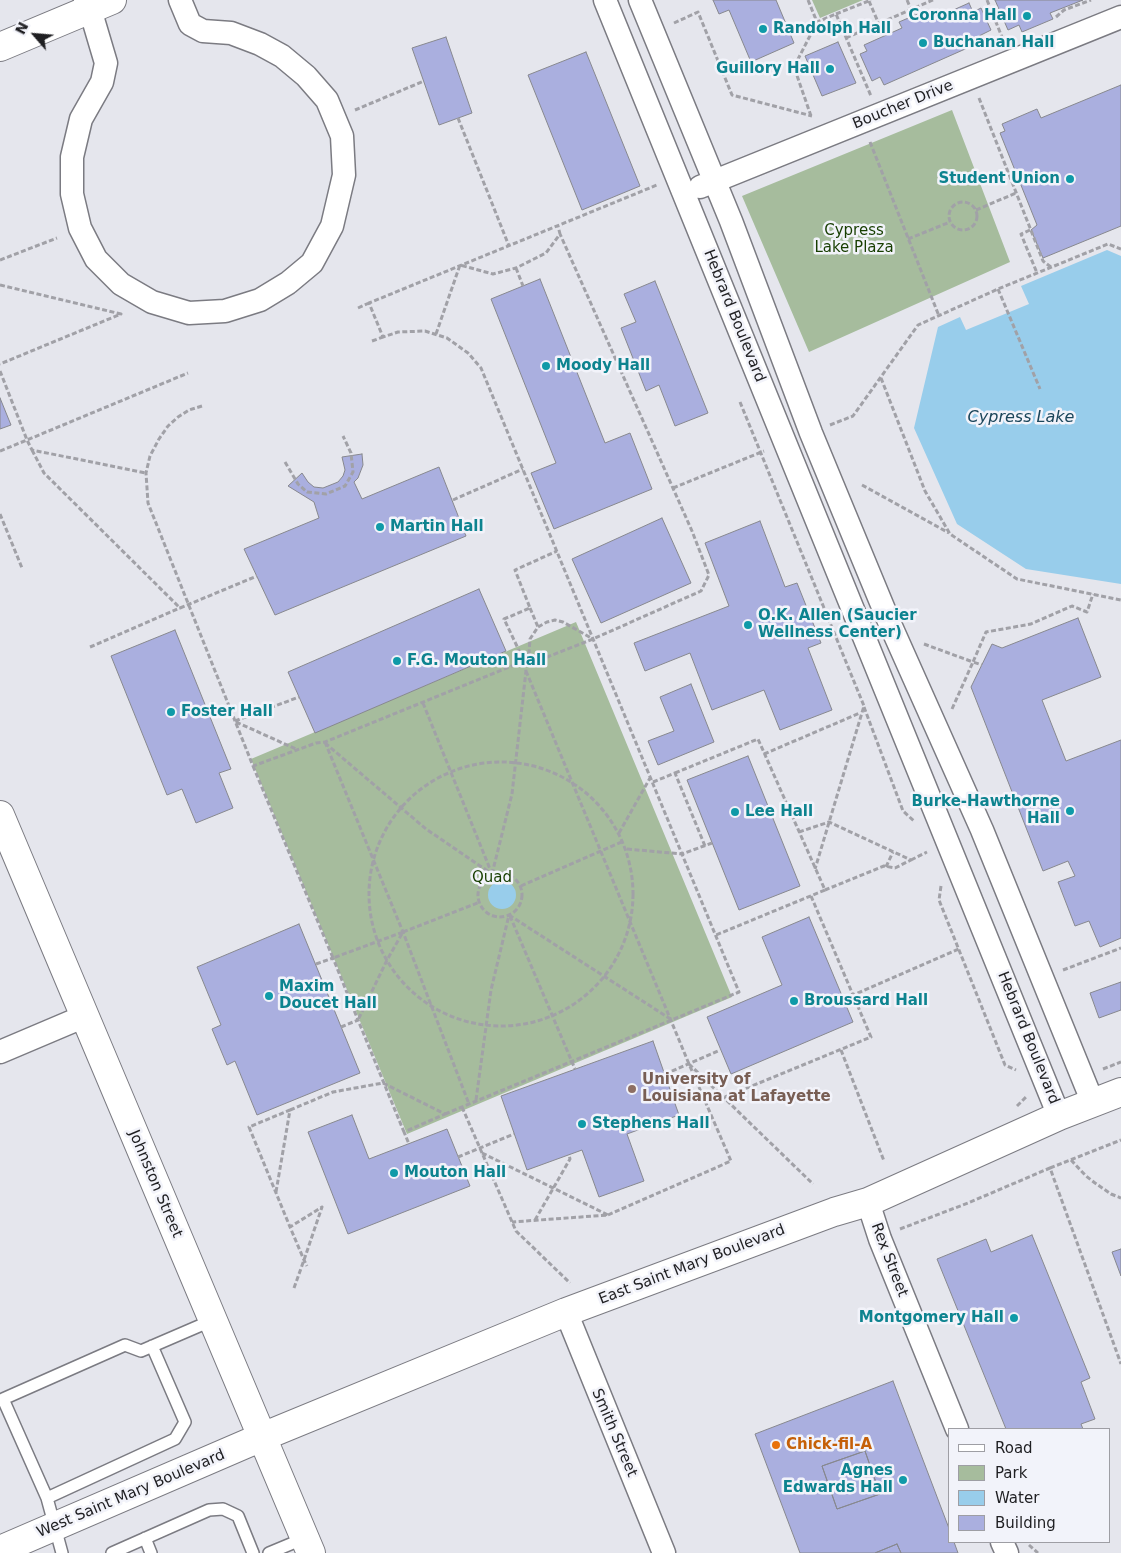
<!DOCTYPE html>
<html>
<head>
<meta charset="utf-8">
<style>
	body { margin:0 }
	#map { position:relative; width:1121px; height:1553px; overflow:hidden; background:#e5e6ed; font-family:"DejaVu Sans",sans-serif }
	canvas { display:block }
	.legend { position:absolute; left:948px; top:1428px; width:162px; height:115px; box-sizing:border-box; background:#f2f3fa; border:1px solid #9e9ea4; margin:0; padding:6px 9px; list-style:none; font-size:15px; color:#1f1f22 }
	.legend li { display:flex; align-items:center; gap:10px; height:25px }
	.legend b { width:25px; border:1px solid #9e9ea4 }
	.north { position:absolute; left:10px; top:10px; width:50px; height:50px; -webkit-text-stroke:4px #f2f3fa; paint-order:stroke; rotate:297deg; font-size:14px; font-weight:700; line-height:20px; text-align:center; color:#1f1f22 }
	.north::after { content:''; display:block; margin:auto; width:18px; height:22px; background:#1f1f22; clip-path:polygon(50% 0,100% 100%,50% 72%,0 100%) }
</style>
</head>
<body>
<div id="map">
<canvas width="1121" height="1553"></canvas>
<ul class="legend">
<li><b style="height:6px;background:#fff"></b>Road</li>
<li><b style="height:14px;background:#a6bc9d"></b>Park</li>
<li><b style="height:14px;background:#98cdeb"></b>Water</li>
<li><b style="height:14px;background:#aaafdf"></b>Building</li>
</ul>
<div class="north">N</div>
</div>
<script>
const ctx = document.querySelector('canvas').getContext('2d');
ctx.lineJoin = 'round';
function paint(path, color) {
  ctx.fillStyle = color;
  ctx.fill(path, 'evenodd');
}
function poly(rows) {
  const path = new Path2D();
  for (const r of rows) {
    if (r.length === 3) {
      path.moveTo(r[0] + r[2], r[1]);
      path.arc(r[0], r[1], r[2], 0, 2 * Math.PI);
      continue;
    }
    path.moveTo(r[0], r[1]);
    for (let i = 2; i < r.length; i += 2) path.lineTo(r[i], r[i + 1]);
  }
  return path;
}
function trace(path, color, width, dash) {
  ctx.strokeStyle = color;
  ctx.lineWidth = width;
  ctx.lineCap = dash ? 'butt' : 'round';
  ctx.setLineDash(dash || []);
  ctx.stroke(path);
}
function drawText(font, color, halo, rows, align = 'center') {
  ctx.font = font + ' "DejaVu Sans",sans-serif';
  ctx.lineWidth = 5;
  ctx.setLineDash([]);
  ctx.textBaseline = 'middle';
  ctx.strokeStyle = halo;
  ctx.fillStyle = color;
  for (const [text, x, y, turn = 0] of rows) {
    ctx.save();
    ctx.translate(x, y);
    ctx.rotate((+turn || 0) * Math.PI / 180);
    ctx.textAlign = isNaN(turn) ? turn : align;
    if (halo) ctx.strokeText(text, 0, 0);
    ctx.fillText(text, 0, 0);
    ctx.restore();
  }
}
paint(poly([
	[812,0,863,0,820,18],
	[952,110,1010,262,809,352,742,196],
	[576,622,732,997,407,1134,251,759]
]), '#a6bc9d');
paint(poly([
	[1107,250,1121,256,1121,584,1026,569,957,524,914,428,938,327,960,317,966,330,1029,304,1021,286],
	[502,895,14]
]), '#98cdeb');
const building = poly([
	[713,0,776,0,794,43,751,62,729,10,719,14,713,0],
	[995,0,1083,0,1050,13,1053,19,1022,32,1019,25,1008,30,995,0],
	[969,3,973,12,981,8,991,30,979,36,981,42,884,85,880,77,872,81,860,54,867,51,864,45,902,28,899,22,927,10,931,20,969,3],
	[446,37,472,113,439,125,412,48,446,37],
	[838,42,856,83,822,96,805,56,838,42],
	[586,52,640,186,582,210,528,75,586,52],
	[1121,85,1121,226,1043,258,1031,230,1037,225,1000,133,1005,131,1002,124,1037,109,1041,118,1121,85],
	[540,279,605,443,630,433,652,489,554,529,531,473,556,463,491,299,540,279],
	[655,281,708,413,675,426,659,385,646,391,621,328,636,322,624,294,655,281],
	[0,398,11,425,0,429,0,398],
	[362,454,363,465,358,478,354,482,362,499,439,467,466,536,275,615,244,549,319,518,314,502,288,486,302,473,308,482,314,487,323,488,338,482,343,476,345,470,342,457,362,454],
	[662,518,691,583,601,623,572,559,662,518],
	[760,521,785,587,797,583,821,643,808,648,832,710,780,730,764,690,712,710,690,653,645,671,634,643,729,606,705,543,760,521],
	[479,589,506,651,315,733,288,672,479,589],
	[1078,618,1101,677,1042,700,1066,761,1121,740,1121,938,1100,947,1089,921,1075,926,1058,882,1075,876,1068,861,1043,871,971,687,992,644,1002,648,1078,618],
	[175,630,231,769,219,773,233,808,196,823,182,789,167,795,111,656,175,630],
	[691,684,714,742,658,765,648,741,674,731,660,697,691,684],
	[748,756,800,886,739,910,687,780,748,756],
	[809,917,853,1022,731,1074,707,1017,782,985,762,937,809,917],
	[299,924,360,1073,257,1115,235,1061,227,1065,212,1029,221,1025,197,967,299,924],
	[1121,982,1121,1010,1099,1018,1090,993,1121,982],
	[653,1041,679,1115,627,1134,644,1181,599,1197,582,1150,527,1170,501,1096,653,1041],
	[352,1115,369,1159,447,1129,470,1186,348,1234,308,1132,352,1115],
	[1032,1235,1090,1378,1081,1382,1095,1419,1081,1424,1083,1429,1006,1429,937,1259,986,1239,991,1252,1032,1235],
	[1121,1249,1121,1276,1112,1252,1121,1249],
	[893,1381,950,1531,950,1542,954,1542,958,1553,901,1553,897,1544,875,1553,800,1553,755,1434,893,1381],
	[865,1451,880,1494,837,1509,822,1466,865,1451],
	[865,1451,880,1494,837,1509,822,1466,865,1451],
	[897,1544,901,1553,875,1553,897,1544]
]);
paint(building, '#aaafdf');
trace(building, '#87888e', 1);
const lane = poly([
	[47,1498,175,1439,185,1422,152,1346],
	[145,1538,151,1553],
	[62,1553,47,1498,3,1399,125,1345,141,1351,213,1320],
	[112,1553,209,1510,223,1509,238,1516,253,1553],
	[269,1553,305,1538]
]);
const street = poly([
	[85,0,90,9,106,63,102,82,81,119,72,157,72,194,80,228,96,259,121,284,152,302,189,313,225,311,260,300,288,283,312,263,332,226,344,175,342,136,327,100,306,76,282,56,260,44,231,33,203,31,190,24,180,0],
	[605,0,1059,1116],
	[640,0,731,221,811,433,890,624,982,830,1093,1103],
	[700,187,1121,17],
	[0,1052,85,1016],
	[868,1202,880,1239,957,1429],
	[566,1312,664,1553],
	[1002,1542,1007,1553]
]);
const secondary = poly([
	[0,47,112,0],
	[0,815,311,1553],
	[0,1550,262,1437,566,1312,834,1212,868,1202,1059,1116,1121,1092]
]);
trace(lane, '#7b7b82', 14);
trace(street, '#7b7b82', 25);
trace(secondary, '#7b7b82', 30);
trace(poly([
	[808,0,817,22,836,14,871,96],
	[907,0,914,16],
	[987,0,1004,42],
	[869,1,884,36],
	[836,14,871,0],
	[1056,17,1064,10,1091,0],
	[674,23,698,12,732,95,812,116],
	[846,38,933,0],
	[979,98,1043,261,1051,267],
	[355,110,424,81],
	[811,116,794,67,817,22],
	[458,118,509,246],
	[870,142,939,316],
	[963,216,14],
	[976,210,1016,193],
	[1030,230,1021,234,1037,273],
	[908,239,950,222],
	[0,260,57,238],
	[516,268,523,286],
	[0,285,121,314,0,364],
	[998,289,1040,389],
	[358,308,369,303],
	[436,334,460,265,493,274,516,268,546,253,560,234,558,226],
	[372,341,383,337],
	[0,371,27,440,188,373],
	[881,378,925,491,950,534,1017,579,1121,600],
	[740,402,864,706,815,869],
	[202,406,189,410,178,417,168,426,159,439,150,456,146,473,148,503,253,766,316,743,325,742,524,661,537,661,593,639,701,591,709,575,692,531,560,234],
	[830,425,853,416,918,325,998,289,1108,244,1121,249],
	[32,450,44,473,180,608,257,576],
	[0,451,27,440,32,450,146,473],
	[285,462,298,484,307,492,326,494,345,486,353,472,351,453,343,436],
	[862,485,949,533],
	[673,488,764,451],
	[453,500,523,469],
	[0,514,22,568],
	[530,608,538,627],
	[924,644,973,662,986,632,1031,624,1072,606,1087,612,1093,594],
	[90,647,180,608],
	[525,661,529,653,530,639,538,627,547,622,555,620,563,622,593,639],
	[526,671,689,1064],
	[423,703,492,874],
	[864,707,903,811,914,821],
	[952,709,973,662,982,665],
	[235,721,299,697],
	[236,722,296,749],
	[325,742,403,932,469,1104],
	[325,743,426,829,492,874],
	[764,754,860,713],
	[501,894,132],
	[253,766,333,958,403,932,387,960,358,1020],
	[675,773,758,739,825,890,716,935],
	[653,782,675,773,705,846],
	[799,832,829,822,911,860,895,868,884,866,825,890],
	[619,833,650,778],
	[627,849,682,854,712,843],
	[911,860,927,852],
	[886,867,893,852],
	[500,895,22],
	[492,874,512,794,526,671,524,661,504,619,530,608,515,570,557,551],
	[521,886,624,841],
	[941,886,939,900,1005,1065,1016,1070],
	[811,896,853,995,959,949],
	[509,915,672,1020],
	[510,916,575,1069],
	[403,932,480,902],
	[316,964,333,958,358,1020],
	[1063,970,1121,948],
	[341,1027,358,1020,404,1132],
	[841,1050,884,1161],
	[1103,1069,1121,1062],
	[665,1074,720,1050],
	[725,1097,871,1037,853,995],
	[476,1100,491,990,509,915],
	[1017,1106,1026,1097,1025,1095],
	[462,1107,516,1231,570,1283],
	[290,1110,333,1092,383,1083,445,1114,404,1132,409,1144],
	[445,1114,739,992,481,368,468,353,447,338,425,331,398,332,383,337,369,303,657,185],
	[482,1153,608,1215,512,1222],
	[458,1157,514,1134],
	[1071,1160,1086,1176,1095,1183,1111,1194,1121,1198],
	[1050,1168,1121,1140],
	[276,1192,290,1110,249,1127,290,1227],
	[608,1215,731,1161,689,1064,813,1184],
	[535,1220,570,1159,569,1155],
	[900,1229,968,1203,1050,1168,1121,1364],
	[294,1288,304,1260,322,1207,290,1227,304,1260,307,1266],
	[1029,1545,1038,1553]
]), '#a1a1a7', 3, [5, 2.5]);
trace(lane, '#fff', 11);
trace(street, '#fff', 22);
trace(secondary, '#fff', 28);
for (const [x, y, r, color] of [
	[1027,16,5,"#0f9aa8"],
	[763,29,5,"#0f9aa8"],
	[923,43,5,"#0f9aa8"],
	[830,69,5,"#0f9aa8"],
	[1070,179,5,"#0f9aa8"],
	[546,366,5,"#0f9aa8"],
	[380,527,5,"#0f9aa8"],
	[748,625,5,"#0f9aa8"],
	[397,661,5,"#0f9aa8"],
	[171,712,5,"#0f9aa8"],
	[1070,811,5,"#0f9aa8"],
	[735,812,5,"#0f9aa8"],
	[269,996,5,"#0f9aa8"],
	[794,1001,5,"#0f9aa8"],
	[632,1089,5,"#8d6e63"],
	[582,1124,5,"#0f9aa8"],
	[394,1173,5,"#0f9aa8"],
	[1014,1318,5,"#0f9aa8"],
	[776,1445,5,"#e8710a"],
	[903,1480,5,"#0f9aa8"]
]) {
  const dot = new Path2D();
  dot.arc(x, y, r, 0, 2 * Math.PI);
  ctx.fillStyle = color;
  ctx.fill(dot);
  trace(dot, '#f2f3fa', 2);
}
drawText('bold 15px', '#0d838f', '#f2f3fa', [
	["Coronna Hall",1017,16,"right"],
	["Randolph Hall",773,29],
	["Buchanan Hall",933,43],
	["Guillory Hall",820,69,"right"],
	["Student Union",1060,179,"right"],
	["Moody Hall",556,366],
	["Martin Hall",390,527],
	["O.K. Allen (Saucier",758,616],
	["Wellness Center)",758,633],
	["F.G. Mouton Hall",407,661],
	["Foster Hall",181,712],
	["Burke-Hawthorne",1060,802,"right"],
	["Hall",1060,819,"right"],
	["Lee Hall",745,812],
	["Maxim",279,987],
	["Doucet Hall",279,1004],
	["Broussard Hall",804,1001],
	["Stephens Hall",592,1124],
	["Mouton Hall",404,1173],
	["Montgomery Hall",1004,1318,"right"],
	["Agnes",893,1471,"right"],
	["Edwards Hall",893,1488,"right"]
], 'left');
drawText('15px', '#1f1f22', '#f2f3fa', [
	["Boucher Drive",903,105,-22],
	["Hebrard Boulevard",734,316,68],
	["Hebrard Boulevard",1028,1038,68],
	["Johnston Street",155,1184,67],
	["Rex Street",889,1260,69],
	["East Saint Mary Boulevard",692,1265,-21],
	["Smith Street",614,1433,67],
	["West Saint Mary Boulevard",131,1494,-23]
]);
drawText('15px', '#173e00', '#f2f3fa', [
	["Cypress",854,231],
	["Lake Plaza",854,248],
	["Quad",492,878]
]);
drawText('bold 15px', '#785e54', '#f2f3fa', [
	["University of",642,1080],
	["Louisiana at Lafayette",642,1097]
], 'left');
drawText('bold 15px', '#c56008', '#f2f3fa', [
	["Chick-fil-A",786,1445]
], 'left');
drawText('italic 16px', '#1b465b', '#f2f3fa', [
	["Cypress Lake",1021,418]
]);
</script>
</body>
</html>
